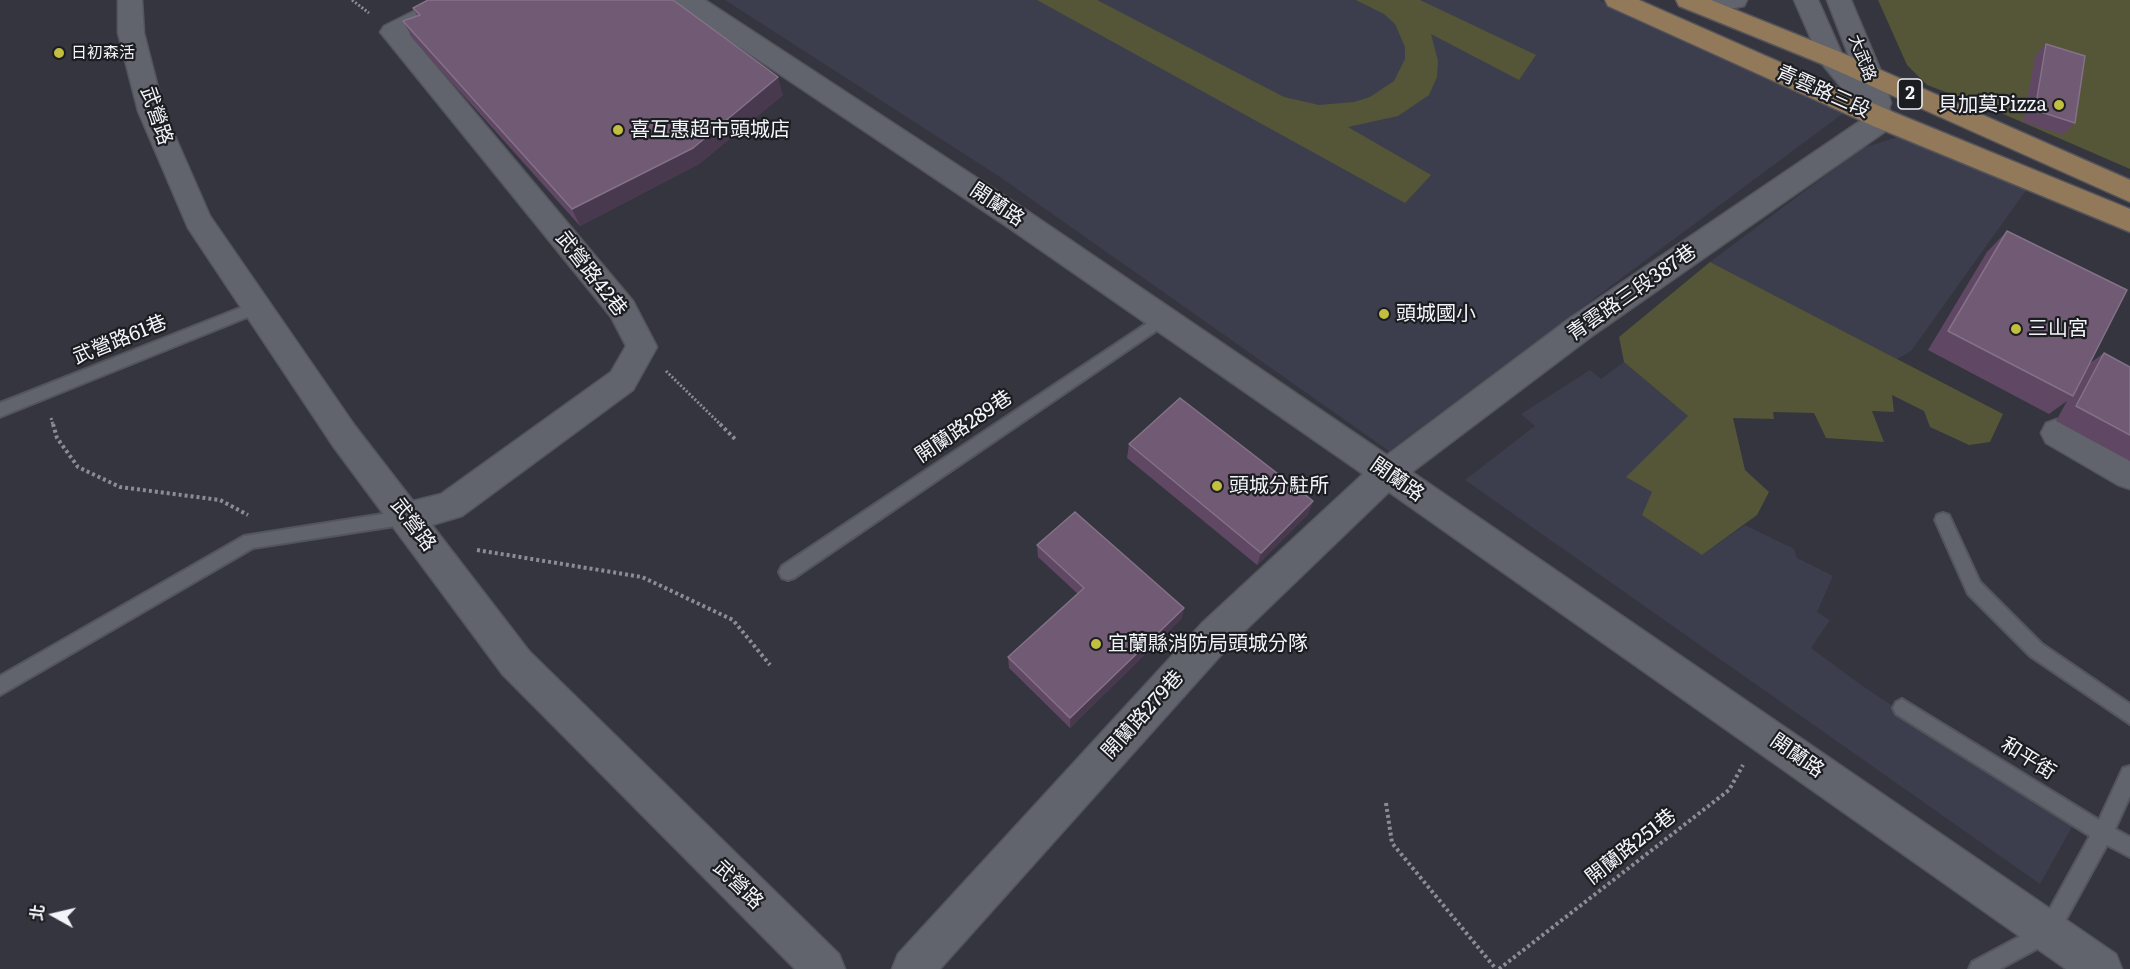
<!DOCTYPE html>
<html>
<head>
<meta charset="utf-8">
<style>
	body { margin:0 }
	#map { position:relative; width:2130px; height:969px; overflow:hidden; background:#34353e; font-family:Literata,"Noto Sans TC",serif }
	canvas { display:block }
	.north { position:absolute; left:24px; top:885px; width:60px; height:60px; -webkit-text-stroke:4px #1c1d21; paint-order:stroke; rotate:278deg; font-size:16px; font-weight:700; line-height:24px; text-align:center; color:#f3f4fa }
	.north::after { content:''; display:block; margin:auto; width:21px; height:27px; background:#f3f4fa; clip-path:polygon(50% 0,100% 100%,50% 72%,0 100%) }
</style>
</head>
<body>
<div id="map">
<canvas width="2130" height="969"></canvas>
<div class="north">北</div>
</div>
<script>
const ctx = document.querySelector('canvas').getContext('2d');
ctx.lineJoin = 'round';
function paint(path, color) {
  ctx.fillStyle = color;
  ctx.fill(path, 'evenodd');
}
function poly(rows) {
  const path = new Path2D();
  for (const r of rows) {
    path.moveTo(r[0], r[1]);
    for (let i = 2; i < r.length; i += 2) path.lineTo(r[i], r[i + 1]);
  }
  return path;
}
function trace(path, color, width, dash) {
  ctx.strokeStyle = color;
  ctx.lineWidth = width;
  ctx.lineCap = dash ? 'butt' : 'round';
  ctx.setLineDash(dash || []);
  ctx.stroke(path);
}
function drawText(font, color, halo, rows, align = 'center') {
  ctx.font = font + ' Literata,"Noto Sans TC",serif';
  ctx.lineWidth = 4.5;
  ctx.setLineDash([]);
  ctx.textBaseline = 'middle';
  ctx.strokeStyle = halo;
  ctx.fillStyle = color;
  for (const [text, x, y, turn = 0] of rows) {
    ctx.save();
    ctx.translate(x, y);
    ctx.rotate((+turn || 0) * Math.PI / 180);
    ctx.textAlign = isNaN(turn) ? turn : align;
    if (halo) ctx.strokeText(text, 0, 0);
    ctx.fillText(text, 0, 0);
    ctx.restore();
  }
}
paint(poly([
	[725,0,1599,0,1845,112,1389,451,1000,177],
	[1901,136,2027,189,1911,351,1897,359,1710,262,1862,148],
	[1624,362,1688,416,1627,477,1652,492,1702,555,1745,525,1794,549,1797,558,1833,576,1817,612,1830,620,1811,648,1864,687,2073,825,2040,884,1465,480,1535,426,1521,414,1590,370,1601,379]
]), '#3d3e4d');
paint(poly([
	[1037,0,1097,0,1284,97,1319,105,1354,102,1370,97,1394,81,1405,59,1405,47,1395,24,1384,14,1356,0,1420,0,1536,55,1519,80,1431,34,1438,61,1437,77,1429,95,1398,116,1348,127,1431,175,1405,203],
	[1878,0,2130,0,2130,169,2001,113,1927,85,1907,65],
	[1710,262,2003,414,1990,442,1969,445,1930,427,1924,411,1892,395,1894,412,1872,411,1884,442,1826,438,1814,413,1773,412,1774,419,1733,418,1745,470,1769,492,1757,515,1702,555,1642,515,1652,492,1626,477,1688,416,1624,362,1619,337]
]), '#545637');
const lane = poly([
	[255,302,260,304,263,308,260,312,0,417,0,403,255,302],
	[1164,312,1169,314,1172,318,1169,322,794,578,788,580,782,578,779,572,782,566,1164,312],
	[408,510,414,512,416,517,414,522,408,524,253,548,0,695,0,676,244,536,408,510],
	[1943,513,1949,515,1980,582,2042,644,2130,704,2130,724,2030,656,1968,594,1935,520,1937,515,1943,513],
	[1902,699,2099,820,2123,768,2130,766,2130,796,2115,829,2130,837,2130,857,2107,845,2055,939,2000,969,1969,969,1972,962,2041,925,2090,836,1896,714,1893,708,1896,702,1902,699]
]);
const street = poly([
	[118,0,142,0,144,33,164,111,210,216,355,426,413,501,441,494,611,372,626,346,611,317,380,32,384,26,436,0,468,0,465,6,409,34,633,301,657,347,633,390,462,516,432,525,529,651,839,954,845,969,795,969,503,675,333,446,188,228,138,111,118,33,118,0],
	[675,0,705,0,1029,212,1387,455,1570,318,1866,117,1822,64,1794,0,1818,0,1842,54,1853,67,1827,0,1851,0,1883,76,1891,103,1889,108,1896,119,1893,126,1592,336,1412,472,2116,954,2122,969,2066,969,1389,492,1229,646,940,969,892,969,898,954,1203,622,1363,474,1009,228,678,6,675,0],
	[1685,0,1747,0,1744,6,1735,8,1696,11,1687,9,1683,3,1685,0],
	[2057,419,2068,423,2130,458,2130,489,2118,485,2046,443,2041,433,2046,423,2057,419]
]);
const primary = poly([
	[1605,0,1639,0,1893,112,2130,209,2130,232,1873,126,1608,6,1605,0],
	[1676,0,1711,0,1840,52,2130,180,2130,202,1822,64,1679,6,1676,0]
]);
trace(lane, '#53545c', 4);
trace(street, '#53545c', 3);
trace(primary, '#53545c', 3);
trace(poly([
	[352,0,369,13],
	[666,371,721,425],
	[51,418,53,425]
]), '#8b8c94', 3, [2, 2]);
trace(poly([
	[53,424,57,438,78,467,120,487,220,500,248,515],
	[720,424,736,440],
	[477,550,642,577,733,620,770,665],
	[1386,803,1392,843,1496,969],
	[1499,969,1729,790,1743,765]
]), '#8b8c94', 4, [3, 3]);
paint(lane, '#61636d');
paint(street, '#61636d');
paint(primary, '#927959');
paint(poly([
	[413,8,783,95,699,164,580,226,413,39,403,21,417,16],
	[2046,44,2075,123,2063,135,2023,122,2035,56],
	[2007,231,2089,364,2104,353,2130,367,2130,461,2056,421,2067,401,2049,414,1928,350,1987,252],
	[1129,444,1313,501,1308,514,1257,565,1127,458],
	[1037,545,1184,608,1181,619,1070,728,1009,668,1008,657,1078,594,1038,557]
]), '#604864');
paint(poly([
	[778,77,783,95,699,164,580,226,572,209],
	[1313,501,1308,514,1257,565,1261,553],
	[1184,608,1181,619,1070,728,1070,718]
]), '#48394e');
const building = poly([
	[428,0,673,0,778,77,693,148,572,209,403,21,420,15,413,8,428,0],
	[2046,44,2085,56,2075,123,2035,110,2046,44],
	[2007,231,2127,290,2073,396,1948,331,2007,231],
	[2104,353,2130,367,2130,435,2076,406,2104,353],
	[1180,398,1313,501,1261,553,1129,444,1180,398],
	[1075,512,1184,608,1070,718,1008,657,1084,588,1037,545,1075,512]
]);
paint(building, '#705a74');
trace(building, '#847289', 1.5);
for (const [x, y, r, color] of [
	[59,53,6,"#c1be40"],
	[2059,105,6,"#c1be40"],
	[618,130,6,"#c1be40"],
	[1384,314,6,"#c1be40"],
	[2016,329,6,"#c1be40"],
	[1217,486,6,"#c1be40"],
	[1096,644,6,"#c1be40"]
]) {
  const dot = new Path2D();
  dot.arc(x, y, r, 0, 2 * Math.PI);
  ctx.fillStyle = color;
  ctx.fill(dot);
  trace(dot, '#1c1d21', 2);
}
drawText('16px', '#f3f4fa', '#1c1d21', [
	["日初森活",71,53]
], 'left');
drawText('16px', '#f3f4fa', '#1c1d21', [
	["大武路",1862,58,69]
]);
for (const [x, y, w] of [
	[1910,94,24]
]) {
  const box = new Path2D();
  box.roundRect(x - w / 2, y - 15, w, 30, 4.5);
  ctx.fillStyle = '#1c1d21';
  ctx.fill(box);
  trace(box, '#f3f4fa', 1.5);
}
drawText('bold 18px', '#f3f4fa', null, [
	["2",1910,94]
]);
drawText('20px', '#f3f4fa', '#1c1d21', [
	["青雲路三段",1823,92,24],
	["武營路",156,116,71],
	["開蘭路",997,205,34],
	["武營路42巷",591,274,52],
	["青雲路三段387巷",1632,293,-35],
	["武營路61巷",120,340,-22],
	["開蘭路289巷",964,427,-34],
	["開蘭路",1397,480,35],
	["武營路",413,525,53],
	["開蘭路279巷",1143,715,-48],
	["開蘭路",1797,756,35],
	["和平街",2028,759,32],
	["開蘭路251巷",1631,847,-38],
	["武營路",738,885,44]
]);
drawText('20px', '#f3f4fa', '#1c1d21', [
	["貝加莫Pizza",2047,105,"right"],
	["喜互惠超市頭城店",630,130],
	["頭城國小",1396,314],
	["三山宮",2028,329],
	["頭城分駐所",1229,486],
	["宜蘭縣消防局頭城分隊",1108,644]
], 'left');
</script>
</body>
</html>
